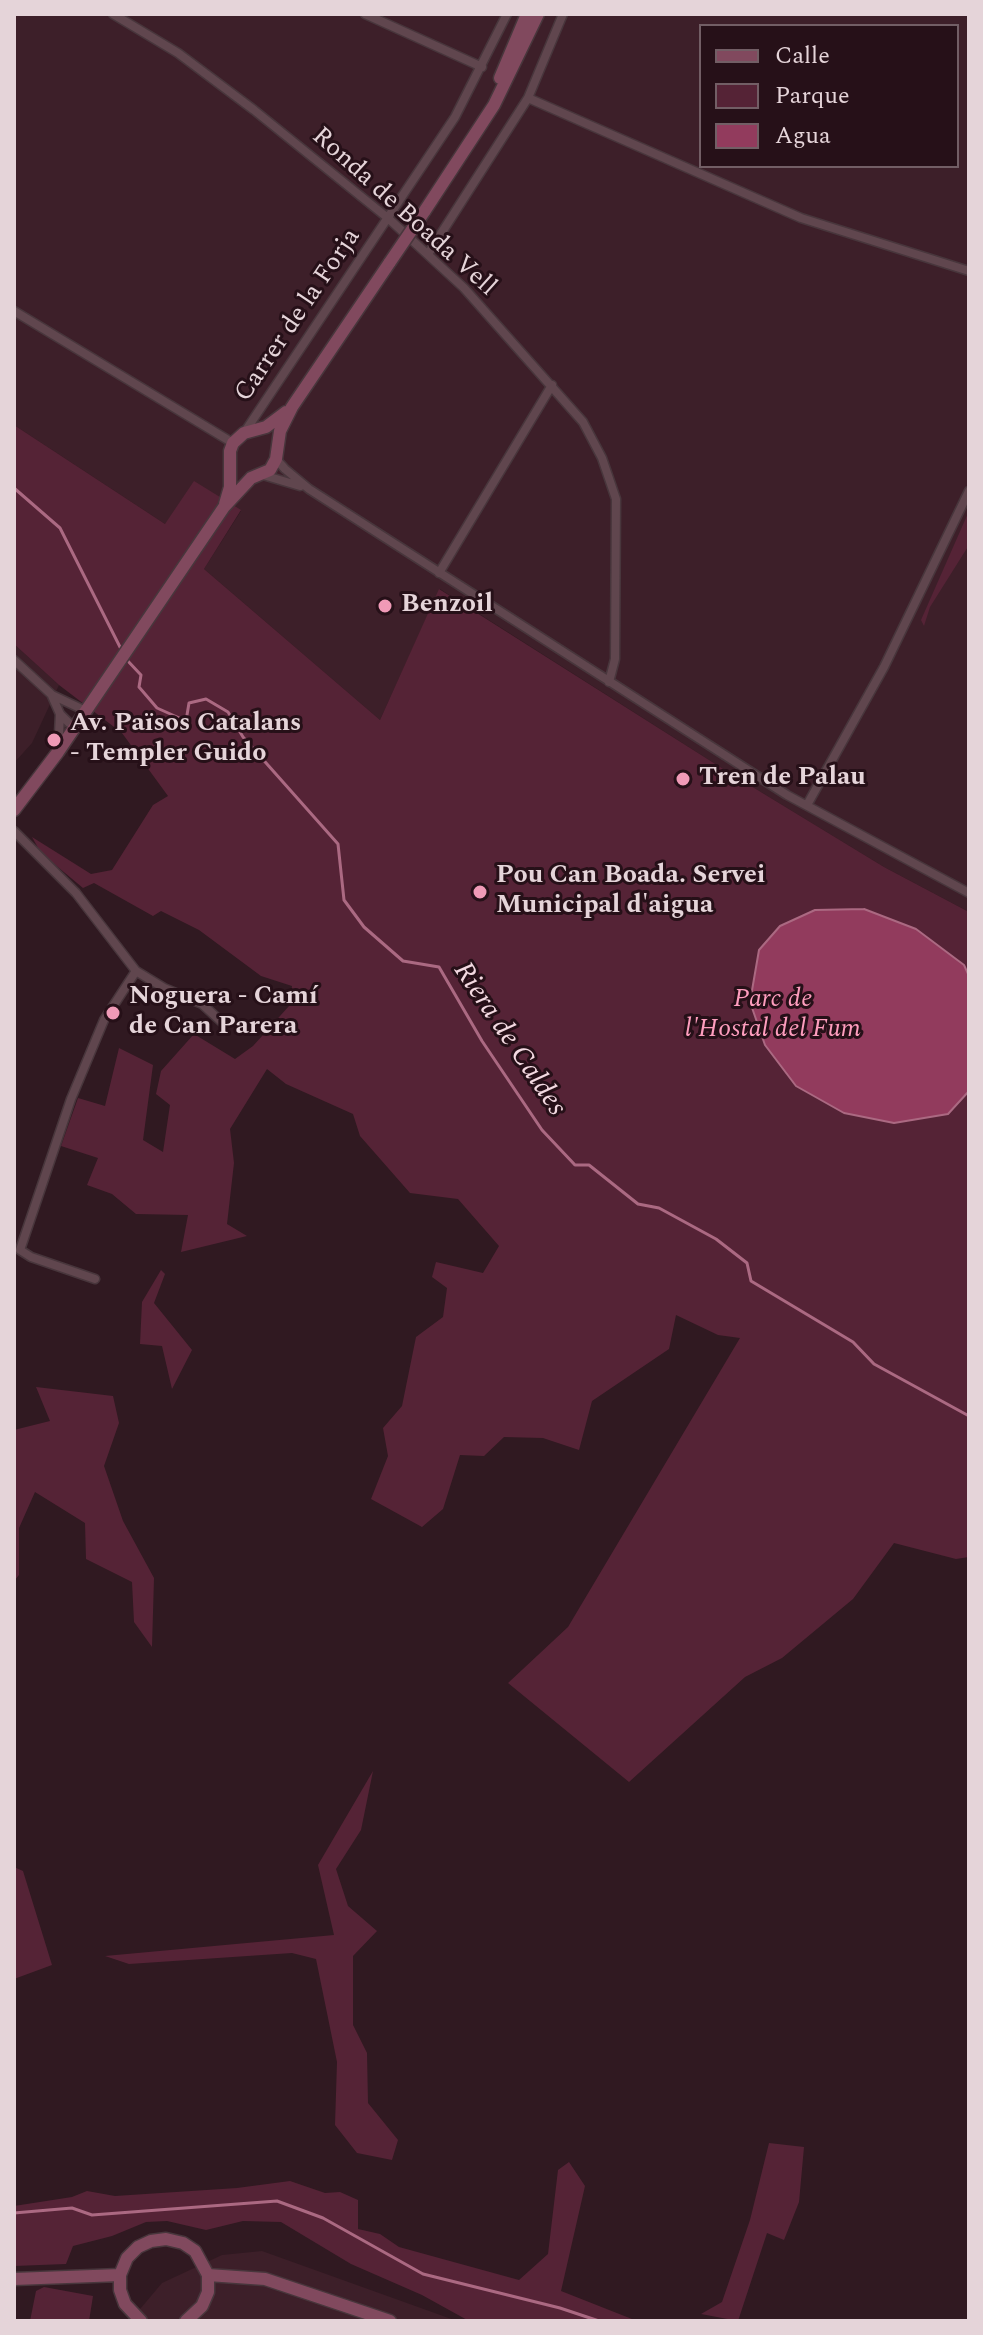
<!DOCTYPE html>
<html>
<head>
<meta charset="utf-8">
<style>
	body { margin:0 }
	#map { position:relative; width:983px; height:2335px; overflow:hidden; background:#301921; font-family:Spectral,serif }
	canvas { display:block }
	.frame { position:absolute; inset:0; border:16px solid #e5d4d9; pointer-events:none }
	.legend { position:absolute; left:699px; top:24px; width:260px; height:144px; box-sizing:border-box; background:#261018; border:2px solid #725e65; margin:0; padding:10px 14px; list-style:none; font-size:24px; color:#e5d4d9 }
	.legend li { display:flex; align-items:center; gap:16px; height:40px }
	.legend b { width:40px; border:2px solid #725e65 }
</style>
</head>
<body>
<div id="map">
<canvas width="983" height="2335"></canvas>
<div class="frame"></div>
<ul class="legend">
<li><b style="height:10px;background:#81495e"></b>Calle</li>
<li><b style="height:22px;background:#552336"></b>Parque</li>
<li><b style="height:22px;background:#923b5d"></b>Agua</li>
</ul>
</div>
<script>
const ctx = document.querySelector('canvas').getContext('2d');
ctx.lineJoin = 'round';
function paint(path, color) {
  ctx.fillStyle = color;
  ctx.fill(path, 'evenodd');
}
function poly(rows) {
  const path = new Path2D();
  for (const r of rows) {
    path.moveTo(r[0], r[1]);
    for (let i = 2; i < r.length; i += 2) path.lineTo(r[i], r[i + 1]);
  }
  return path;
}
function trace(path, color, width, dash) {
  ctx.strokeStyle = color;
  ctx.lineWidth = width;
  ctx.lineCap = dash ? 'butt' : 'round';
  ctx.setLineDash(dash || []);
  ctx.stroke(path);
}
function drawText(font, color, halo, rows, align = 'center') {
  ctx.font = font + ' Spectral,serif';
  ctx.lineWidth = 6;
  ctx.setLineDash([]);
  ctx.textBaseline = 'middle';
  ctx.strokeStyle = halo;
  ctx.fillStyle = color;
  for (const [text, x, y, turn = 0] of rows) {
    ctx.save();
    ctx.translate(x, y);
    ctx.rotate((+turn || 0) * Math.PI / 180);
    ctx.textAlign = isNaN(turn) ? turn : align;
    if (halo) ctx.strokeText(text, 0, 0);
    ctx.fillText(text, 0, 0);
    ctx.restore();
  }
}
paint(poly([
	[14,14,969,14,969,912,884,867,728,772,440,589,380,720,204,569,241,511,165,524,14,425],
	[701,26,957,26,957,166,701,166],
	[14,644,59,685,32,743,14,763],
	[262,2251,457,2321,130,2321,162,2283,222,2255]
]), '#3d1f29');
paint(poly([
	[14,425,165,524,194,481,241,510,204,569,380,720,439,589,728,772,884,867,969,912,969,1557,956,1559,894,1543,853,1599,782,1658,745,1677,629,1782,508,1683,568,1627,740,1338,718,1335,676,1315,669,1349,592,1401,579,1450,543,1438,504,1437,484,1456,460,1455,443,1509,422,1527,371,1499,388,1456,383,1428,402,1406,416,1337,443,1317,447,1288,432,1277,436,1262,483,1273,499,1246,458,1199,410,1193,360,1136,353,1114,286,1084,267,1069,230,1129,234,1163,227,1224,247,1236,181,1252,188,1215,136,1214,112,1194,87,1185,98,1158,61,1146,78,1098,105,1106,119,1048,153,1065,143,1140,163,1152,170,1105,156,1094,161,1071,194,1034,235,1059,253,1046,289,1006,292,986,261,976,199,930,161,911,153,916,94,883,83,888,41,853,32,837,91,874,112,870,153,805,168,796,122,733,59,685,14,644],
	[969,511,969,545,930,607,924,626,921,620],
	[161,1270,165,1274,154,1303,192,1350,172,1389,162,1346,140,1344,142,1302],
	[36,1387,113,1396,119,1423,104,1466,123,1521,154,1578,152,1647,134,1622,132,1582,86,1559,85,1523,35,1492,19,1528,19,1575,14,1581,14,1430,50,1421],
	[373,1771,361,1830,336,1869,348,1906,377,1931,353,1956,353,2025,367,2053,368,2103,398,2140,392,2160,357,2153,335,2125,337,2062,316,1959,292,1953,129,1964,105,1956,334,1935,318,1865],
	[14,1867,23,1871,52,1965,14,1979],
	[769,2143,804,2147,799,2202,784,2240,767,2233,738,2321,701,2314,722,2302,750,2220],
	[569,2162,585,2186,561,2291,637,2321,469,2321,422,2295,351,2264,281,2222,243,2221,206,2230,167,2221,146,2222,112,2236,73,2246,66,2264,14,2266,14,2206,72,2197,87,2191,115,2196,237,2188,290,2181,325,2193,340,2192,358,2200,358,2229,380,2234,399,2247,519,2280,548,2254,558,2170],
	[44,2287,93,2296,89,2321,30,2321,36,2291]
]), '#552336');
const water = poly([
	[864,909,916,929,964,965,969,976,969,1091,948,1114,894,1123,844,1113,796,1086,765,1045,750,1002,759,950,780,926,815,910,864,909]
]);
paint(water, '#923b5d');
trace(water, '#ab6982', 2);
trace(poly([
	[14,488,60,528,121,649],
	[126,659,141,675,139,687,157,708,186,721,189,703,206,699,228,712,243,737,338,844,344,900,364,927,403,961,439,967,482,1041,542,1130,575,1165,589,1165,638,1204,659,1208,716,1239,747,1263,751,1281,853,1342,874,1364,969,1416],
	[14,2213,72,2208,92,2215,277,2201,323,2218,423,2274,560,2308,599,2321]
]), '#ab6982', 3);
const street = poly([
	[113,14,178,53,254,110,389,219,464,288,583,422,602,458,616,499,615,659,609,682],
	[365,14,482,67],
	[528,98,801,218,969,271],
	[428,254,528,98,563,14],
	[14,311,233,443],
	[244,433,455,117,507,14],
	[276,459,285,469,309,489,787,795,969,893],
	[263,475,300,486],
	[439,573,552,385],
	[14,660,52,695,86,711],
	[52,696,60,714,69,723,76,725],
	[58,752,60,714],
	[807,805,884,667,969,491],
	[14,831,76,893,136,971,164,988,202,1004,224,1024],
	[95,1279,31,1257,20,1250,71,1099,104,1020,136,971]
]);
const secondary = poly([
	[500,78,527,14],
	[424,212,494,105,538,14],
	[225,504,230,487,230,451,233,443,244,433,266,427,286,412],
	[14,810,58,752,224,507,251,478,270,470,276,459,280,431,292,407,390,262],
	[208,2275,265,2279,390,2321],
	[14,2279,120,2275],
	[141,2321,125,2304,120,2290,120,2275,127,2258,138,2247,151,2241,166,2239,183,2243,195,2251,208,2275,208,2292,202,2306,186,2321]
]);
trace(street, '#48363c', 11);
trace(secondary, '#48363c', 15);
trace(street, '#60464e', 8);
trace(secondary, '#81495e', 12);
const secondaryBridge = poly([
	[390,262,424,212]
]);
trace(secondaryBridge, '#48363c', 15, []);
trace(secondaryBridge, '#81495e', 12);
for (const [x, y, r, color] of [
	[385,606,8,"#f09ab7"],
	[54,740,8,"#f09ab7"],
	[683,779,8,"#f09ab7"],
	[480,892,8,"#f09ab7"],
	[113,1013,8,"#f09ab7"]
]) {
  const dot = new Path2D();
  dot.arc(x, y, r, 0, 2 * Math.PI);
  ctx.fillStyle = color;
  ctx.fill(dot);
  trace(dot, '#261018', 3);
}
drawText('26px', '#e5d4d9', '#261018', [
	["Ronda de Boada Vell",403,213,42],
	["Carrer de la Forja",299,316,-56]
]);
drawText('bold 26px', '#e5d4d9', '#261018', [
	["Benzoil",401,606],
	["Av. Països Catalans",70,725],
	["- Templer Guido",70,755],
	["Tren de Palau",699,779],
	["Pou Can Boada. Servei",496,877],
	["Municipal d'aigua",496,907],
	["Noguera - Camí",129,998],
	["de Can Parera",129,1028]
], 'left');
drawText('italic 26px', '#fe9dbe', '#261018', [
	["Parc de",773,1001],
	["l'Hostal del Fum",773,1031]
]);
drawText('italic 28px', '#f3d9e1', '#261018', [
	["Riera de Caldes",508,1040,56]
]);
</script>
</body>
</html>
